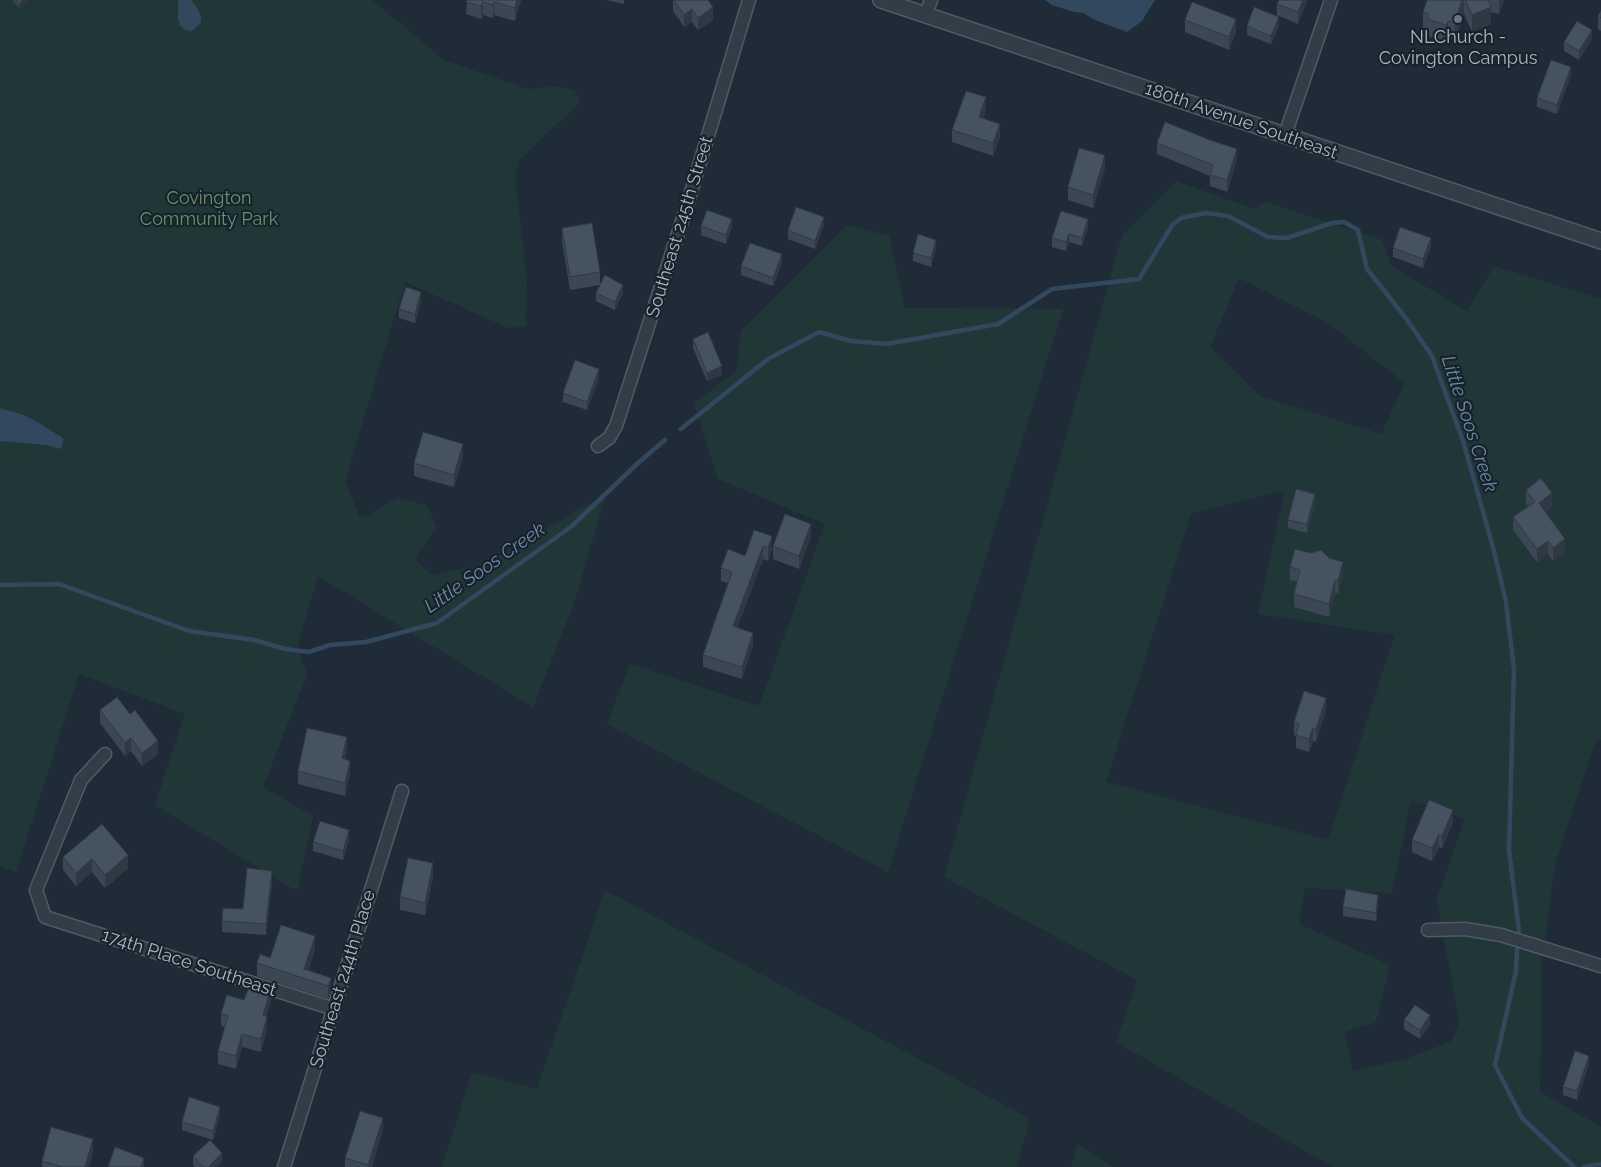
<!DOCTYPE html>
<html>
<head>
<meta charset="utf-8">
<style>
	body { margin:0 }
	canvas { display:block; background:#1f2b36 }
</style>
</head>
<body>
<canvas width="1601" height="1167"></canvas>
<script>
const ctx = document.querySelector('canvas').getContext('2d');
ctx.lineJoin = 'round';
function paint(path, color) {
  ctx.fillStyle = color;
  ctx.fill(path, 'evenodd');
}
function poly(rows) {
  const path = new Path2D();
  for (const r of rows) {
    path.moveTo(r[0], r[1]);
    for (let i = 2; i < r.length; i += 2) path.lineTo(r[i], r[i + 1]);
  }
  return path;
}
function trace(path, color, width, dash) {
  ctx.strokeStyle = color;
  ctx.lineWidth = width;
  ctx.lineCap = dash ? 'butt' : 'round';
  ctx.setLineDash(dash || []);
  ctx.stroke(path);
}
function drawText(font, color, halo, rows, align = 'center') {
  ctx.font = font + ' Raleway,sans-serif';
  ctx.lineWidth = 4.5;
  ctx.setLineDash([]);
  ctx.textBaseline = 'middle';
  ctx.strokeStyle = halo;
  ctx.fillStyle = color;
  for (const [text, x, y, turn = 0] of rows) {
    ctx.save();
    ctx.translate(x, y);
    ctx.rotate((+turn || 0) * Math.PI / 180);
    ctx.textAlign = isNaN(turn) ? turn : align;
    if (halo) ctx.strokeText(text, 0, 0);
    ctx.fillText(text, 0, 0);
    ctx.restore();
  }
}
paint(poly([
	[0,0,372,0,444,60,528,89,559,86,575,91,580,102,520,159,515,174,527,282,526,326,509,328,405,282,345,481,359,516,366,517,397,498,427,505,437,528,419,552,416,560,432,575,484,564,606,494,574,603,533,707,318,576,297,647,307,674,263,787,313,816,297,891,155,805,185,714,79,674,16,872,0,866],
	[1176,181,1254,209,1265,202,1382,240,1391,266,1467,311,1494,266,1601,299,1601,740,1596,740,1555,864,1542,964,1540,1092,1601,1127,1601,1167,1333,1167,1116,1042,1137,980,944,877,1122,235],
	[1239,278,1328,323,1405,383,1381,434,1260,396,1210,347],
	[1285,490,1258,614,1395,635,1328,840,1106,782,1191,514],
	[1411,800,1465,819,1437,898,1459,1023,1452,1041,1406,1059,1353,1071,1345,1032,1376,1022,1390,965,1299,924,1305,888,1392,893],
	[847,225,889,236,905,308,1063,309,888,872,607,724,630,664,759,706,825,524,718,479,694,403,737,371,741,331],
	[605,890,1030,1119,1017,1167,442,1167,472,1072,537,1089],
	[1077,1144,1114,1167,1071,1167]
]), '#213737');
paint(poly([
	[178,0,191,0,197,8,201,16,201,22,194,30,190,31,185,30,180,25,178,19],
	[1045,0,1155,0,1142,21,1127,32,1095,20,1083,13,1074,12,1052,5],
	[0,408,24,415,39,423,63,438,62,447,60,449,46,445,0,441]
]), '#32485e');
trace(poly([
	[681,429,768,359,819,332,851,341,887,344,998,324,1052,289,1139,279,1173,224,1181,218,1206,213,1228,216,1268,237,1287,238,1332,223,1344,222,1358,230,1367,269,1405,317,1432,356,1463,441,1493,547,1506,602,1514,670,1509,850,1519,931],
	[0,585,59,584,189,631,254,640,285,649,309,652,330,645,366,642,437,623,572,526,638,463,665,440],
	[1517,949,1516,971,1495,1065,1522,1118,1574,1167],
	[1584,1167,1601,1164]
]), '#32485e', 4.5);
const minor = poly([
	[926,14,931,0],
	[1285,135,1331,0],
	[598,446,609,438,616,426,685,212,749,0],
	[105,754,81,780,36,890,45,917,334,1009],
	[1428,930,1465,929,1501,935,1601,966],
	[284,1167,402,791]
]);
const tertiary = poly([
	[881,0,1601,241]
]);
trace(minor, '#505a65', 15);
trace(tertiary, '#505a65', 18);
trace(minor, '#323d47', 12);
trace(tertiary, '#323d47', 15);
paint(poly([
	[12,0,27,0,19,8],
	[467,0,521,0,515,21,494,15,493,18,483,15,481,19,466,14],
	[607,0,624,0,624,4],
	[673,0,708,0,713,20,698,30,692,22,684,27,673,11],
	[1279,0,1307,0,1298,24,1277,15,1277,4],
	[1427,0,1504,0,1499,14,1491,12,1491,24,1472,32,1464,14,1455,40,1448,38,1446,42,1428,36,1428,31,1423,29,1423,12],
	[1601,11,1601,31,1598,29,1598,16],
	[1185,20,1236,32,1229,50,1185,32],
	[1247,26,1279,26,1271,44,1247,35],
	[1592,39,1579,60,1564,51,1564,42],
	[1571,75,1557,114,1537,107,1537,98],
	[986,110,983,118,1000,137,993,156,952,142,952,130],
	[1210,140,1237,160,1227,192,1210,186,1210,176,1157,154,1157,143],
	[1105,168,1093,208,1068,200,1068,187],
	[824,225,815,249,788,239,788,230],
	[701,226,732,227,726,244,701,235],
	[562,228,600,272,600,285,623,293,615,310,596,301,596,293,600,285,570,290,562,241],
	[1088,228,1082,246,1069,242,1066,251,1052,247,1052,238],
	[1431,246,1423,268,1393,257,1393,248],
	[936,248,931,267,913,261,913,253],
	[782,263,773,286,741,275,741,266],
	[421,301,415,323,399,318,399,309],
	[693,339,722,375,707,381,693,348],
	[599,378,587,410,563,402,563,393],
	[463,457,454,487,414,476,414,463],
	[1526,490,1552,506,1545,512,1565,552,1553,561,1548,554,1537,562,1513,530,1513,517,1528,506,1526,503],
	[1315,502,1307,533,1288,528,1288,520],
	[754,530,772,549,768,561,763,559,737,628,753,645,742,679,703,667,703,655,728,583,721,581,721,568,745,556],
	[811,537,799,569,773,559,773,546],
	[1290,567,1343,575,1338,593,1335,593,1329,617,1294,607,1294,594,1297,582,1290,580],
	[100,710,130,714,158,754,142,766,131,751,125,756,100,723],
	[1326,710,1316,742,1313,741,1309,752,1296,748,1296,736,1294,735,1294,722],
	[347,750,345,759,350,773,345,796,298,784,298,771],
	[1453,823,1442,848,1439,847,1432,861,1412,852,1412,840],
	[102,824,128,868,105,888,92,872,76,886,63,870,63,857],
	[349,839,343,860,313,851,313,842],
	[433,876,425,915,400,910,400,897],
	[272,882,266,935,222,932,222,921,243,909],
	[1378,903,1376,921,1343,916,1343,907],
	[315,949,308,971,331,978,331,991,328,999,257,976,257,963,270,958],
	[272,998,266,1016,267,1029,261,1052,242,1047,236,1069,218,1064,218,1051,225,1027,221,1026,221,1013,244,1000],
	[1404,1020,1430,1024,1420,1039,1404,1029],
	[1589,1064,1577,1100,1563,1095,1563,1087],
	[220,1115,213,1140,182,1130,182,1122],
	[383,1130,372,1167,345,1167,345,1158],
	[93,1152,89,1167,42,1167,42,1161],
	[193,1156,222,1161,216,1167,195,1167,193,1165]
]), '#3b4753');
paint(poly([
	[23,0,27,0,19,8,19,4],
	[517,0,521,0,515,21,515,8],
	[1303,0,1307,0,1298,24,1298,12],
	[1462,0,1464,0,1464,14,1455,40,1455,23],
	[1499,0,1504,0,1499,14],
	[483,2,483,15,481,19,481,6],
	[494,2,494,15,493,18,493,5],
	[713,7,713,20,698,30,698,18],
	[1491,7,1491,24,1472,32,1472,15],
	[692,9,692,22,684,27,684,15],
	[1279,17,1279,26,1271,44,1271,36],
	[1236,19,1236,32,1229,50,1229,37],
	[1448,21,1448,38,1446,42,1446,25],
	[1592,30,1592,39,1579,60,1579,51],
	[1571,67,1571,75,1557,114,1557,105],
	[986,97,986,110,979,130,979,117],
	[1000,124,1000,137,993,156,993,143],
	[1237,149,1237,160,1227,192,1227,180],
	[1105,155,1105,168,1093,208,1093,195],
	[824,217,824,225,815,249,815,241],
	[732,219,732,227,726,244,726,235],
	[1088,219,1088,228,1082,246,1082,238],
	[1069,234,1069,242,1066,251,1066,242],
	[1431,238,1431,246,1423,268,1423,259],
	[936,240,936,248,931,267,931,258],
	[782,254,782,263,773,286,773,278],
	[623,285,623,293,615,310,615,302],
	[421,292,421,301,415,323,415,314],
	[722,366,722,375,707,381,707,373],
	[599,369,599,378,587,410,587,402],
	[463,444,463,457,454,487,454,475],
	[1552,493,1552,506,1539,516,1539,503],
	[1315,494,1315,502,1307,533,1307,524],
	[811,524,811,537,799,569,799,556],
	[772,536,772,549,768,561,768,548],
	[1565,539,1565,552,1553,561,1553,548],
	[1548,541,1548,554,1537,562,1537,549],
	[763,546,763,559,733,639,733,626],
	[1343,562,1343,575,1338,593,1338,581],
	[1335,580,1335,593,1329,617,1329,604],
	[753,633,753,645,742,679,742,667],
	[1326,698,1326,710,1316,742,1316,729],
	[1313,728,1313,741,1309,752,1309,739],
	[347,737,347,750,342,771,342,758],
	[131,738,131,751,125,756,125,743],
	[158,741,158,754,142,766,142,753],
	[350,761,350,773,345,796,345,783],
	[1453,810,1453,823,1442,848,1442,836],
	[349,830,349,839,343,860,343,851],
	[1439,834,1439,847,1432,861,1432,848],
	[128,855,128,868,105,888,105,875],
	[92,859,92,872,76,886,76,873],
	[433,863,433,876,425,915,425,903],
	[272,871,272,882,266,935,266,924],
	[1378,895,1378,903,1376,921,1376,913],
	[315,936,315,949,305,978,304,969],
	[331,978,331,991,328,999,328,986],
	[272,985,272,998,263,1028,263,1015],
	[1430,1015,1430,1024,1420,1039,1420,1030],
	[267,1017,267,1029,261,1052,261,1039],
	[242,1034,242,1047,236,1069,236,1056],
	[1589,1056,1589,1064,1577,1100,1577,1091],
	[220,1107,220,1115,213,1140,213,1131],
	[383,1118,383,1130,372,1167,368,1167],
	[93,1139,93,1152,89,1167,85,1167],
	[222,1153,222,1161,216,1167,208,1167],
	[144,1158,144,1167,141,1167]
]), '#303943');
const building = poly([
	[15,0,23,0,19,4,15,0],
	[467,0,517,0,515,8,494,2,493,5,483,2,481,6,466,2,467,0],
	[674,0,708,0,713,7,698,18,692,9,684,15,674,0],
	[1279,0,1303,0,1298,12,1277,4,1279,0],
	[1427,0,1462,0,1455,23,1448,21,1446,25,1428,19,1429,14,1423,12,1427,0],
	[1465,0,1488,0,1491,7,1472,15,1465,0],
	[1192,2,1236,19,1229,37,1185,20,1192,2],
	[1254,7,1279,17,1271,36,1247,26,1254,7],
	[1601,11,1601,18,1598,16,1601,11],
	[1577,21,1592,30,1579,51,1564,42,1577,21],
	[1551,60,1571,67,1557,105,1537,98,1551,60],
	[966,91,986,97,979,117,1000,124,993,143,952,130,966,91],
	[1165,122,1210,140,1237,149,1227,180,1210,175,1213,165,1157,143,1165,122],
	[1079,148,1105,155,1093,195,1068,187,1079,148],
	[796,207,824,217,815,241,788,230,796,207],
	[707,210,732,219,726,235,701,226,707,210],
	[1061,211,1088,219,1082,238,1069,234,1066,242,1052,238,1061,211],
	[592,223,600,272,570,277,562,228,592,223],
	[1400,227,1431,238,1423,259,1393,248,1400,227],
	[918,234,936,240,931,258,913,253,918,234],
	[750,243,782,254,773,278,741,266,750,243],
	[605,275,623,285,615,302,596,293,605,275],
	[406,287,421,292,415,314,399,309,406,287],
	[708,332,722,366,707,373,693,339,708,332],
	[575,360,599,369,587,402,563,393,575,360],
	[423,432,463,444,454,475,414,463,423,432],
	[1541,478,1552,493,1539,503,1565,539,1553,548,1548,541,1537,549,1513,517,1535,502,1526,490,1541,478],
	[1296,489,1315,494,1307,524,1288,520,1296,489],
	[785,514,811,524,799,556,773,546,785,514],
	[754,530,772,536,768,548,763,546,733,626,753,633,742,667,703,655,732,572,721,568,728,549,745,556,754,530],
	[1295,549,1311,553,1321,550,1329,558,1343,562,1338,581,1335,580,1329,604,1294,594,1300,570,1290,567,1295,549],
	[1304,691,1326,698,1316,729,1313,728,1309,739,1296,735,1299,724,1294,722,1304,691],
	[117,697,130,714,135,710,158,741,142,753,131,738,125,743,100,710,117,697],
	[307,728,347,737,342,758,350,761,345,783,298,771,307,728],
	[1429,800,1453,810,1442,836,1439,834,1432,848,1412,840,1429,800],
	[320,821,349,830,343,851,313,842,320,821],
	[102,824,128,855,105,875,92,859,76,873,63,857,102,824],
	[408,858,433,863,425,903,400,897,408,858],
	[247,868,272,871,266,924,222,921,223,908,243,909,247,868],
	[1346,889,1378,895,1376,913,1343,907,1346,889],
	[281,925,315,936,304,969,331,978,328,986,257,963,260,954,270,958,281,925],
	[252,979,272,985,263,1015,267,1017,261,1039,242,1034,236,1056,218,1051,228,1016,221,1013,227,995,244,1000,252,979],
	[1415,1005,1430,1015,1420,1030,1404,1020,1415,1005],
	[1575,1051,1589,1056,1577,1091,1563,1087,1575,1051],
	[189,1097,220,1107,213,1131,182,1122,189,1097],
	[360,1111,383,1118,368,1165,345,1158,360,1111],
	[51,1127,93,1139,85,1167,63,1167,42,1161,51,1127],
	[210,1140,222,1153,208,1167,204,1167,193,1156,210,1140],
	[115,1147,144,1158,141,1167,108,1167,115,1147]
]);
paint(building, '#455260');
trace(building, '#303943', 1);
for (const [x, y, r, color] of [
	[1458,19,5,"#6b7280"]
]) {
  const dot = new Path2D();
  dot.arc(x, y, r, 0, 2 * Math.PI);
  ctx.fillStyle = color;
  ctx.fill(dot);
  trace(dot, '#18222b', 2);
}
drawText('18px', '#acb7c4', '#18222b', [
	["NLChurch -",1458,38],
	["Covington Campus",1458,59]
]);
drawText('18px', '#acb7c4', '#18222b', [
	["180th Avenue Southeast",1241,121,19],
	["Southeast 245th Street",680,227,-73],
	["174th Place Southeast",189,963,18],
	["Southeast 244th Place",343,979,-73]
]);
drawText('18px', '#64946a', '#18222b', [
	["Covington",209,199],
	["Community Park",209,220]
]);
drawText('italic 19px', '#6c8ba9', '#18222b', [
	["Little Soos Creek",1469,424,72],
	["Little Soos Creek",485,568,-35]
]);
</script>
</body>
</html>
